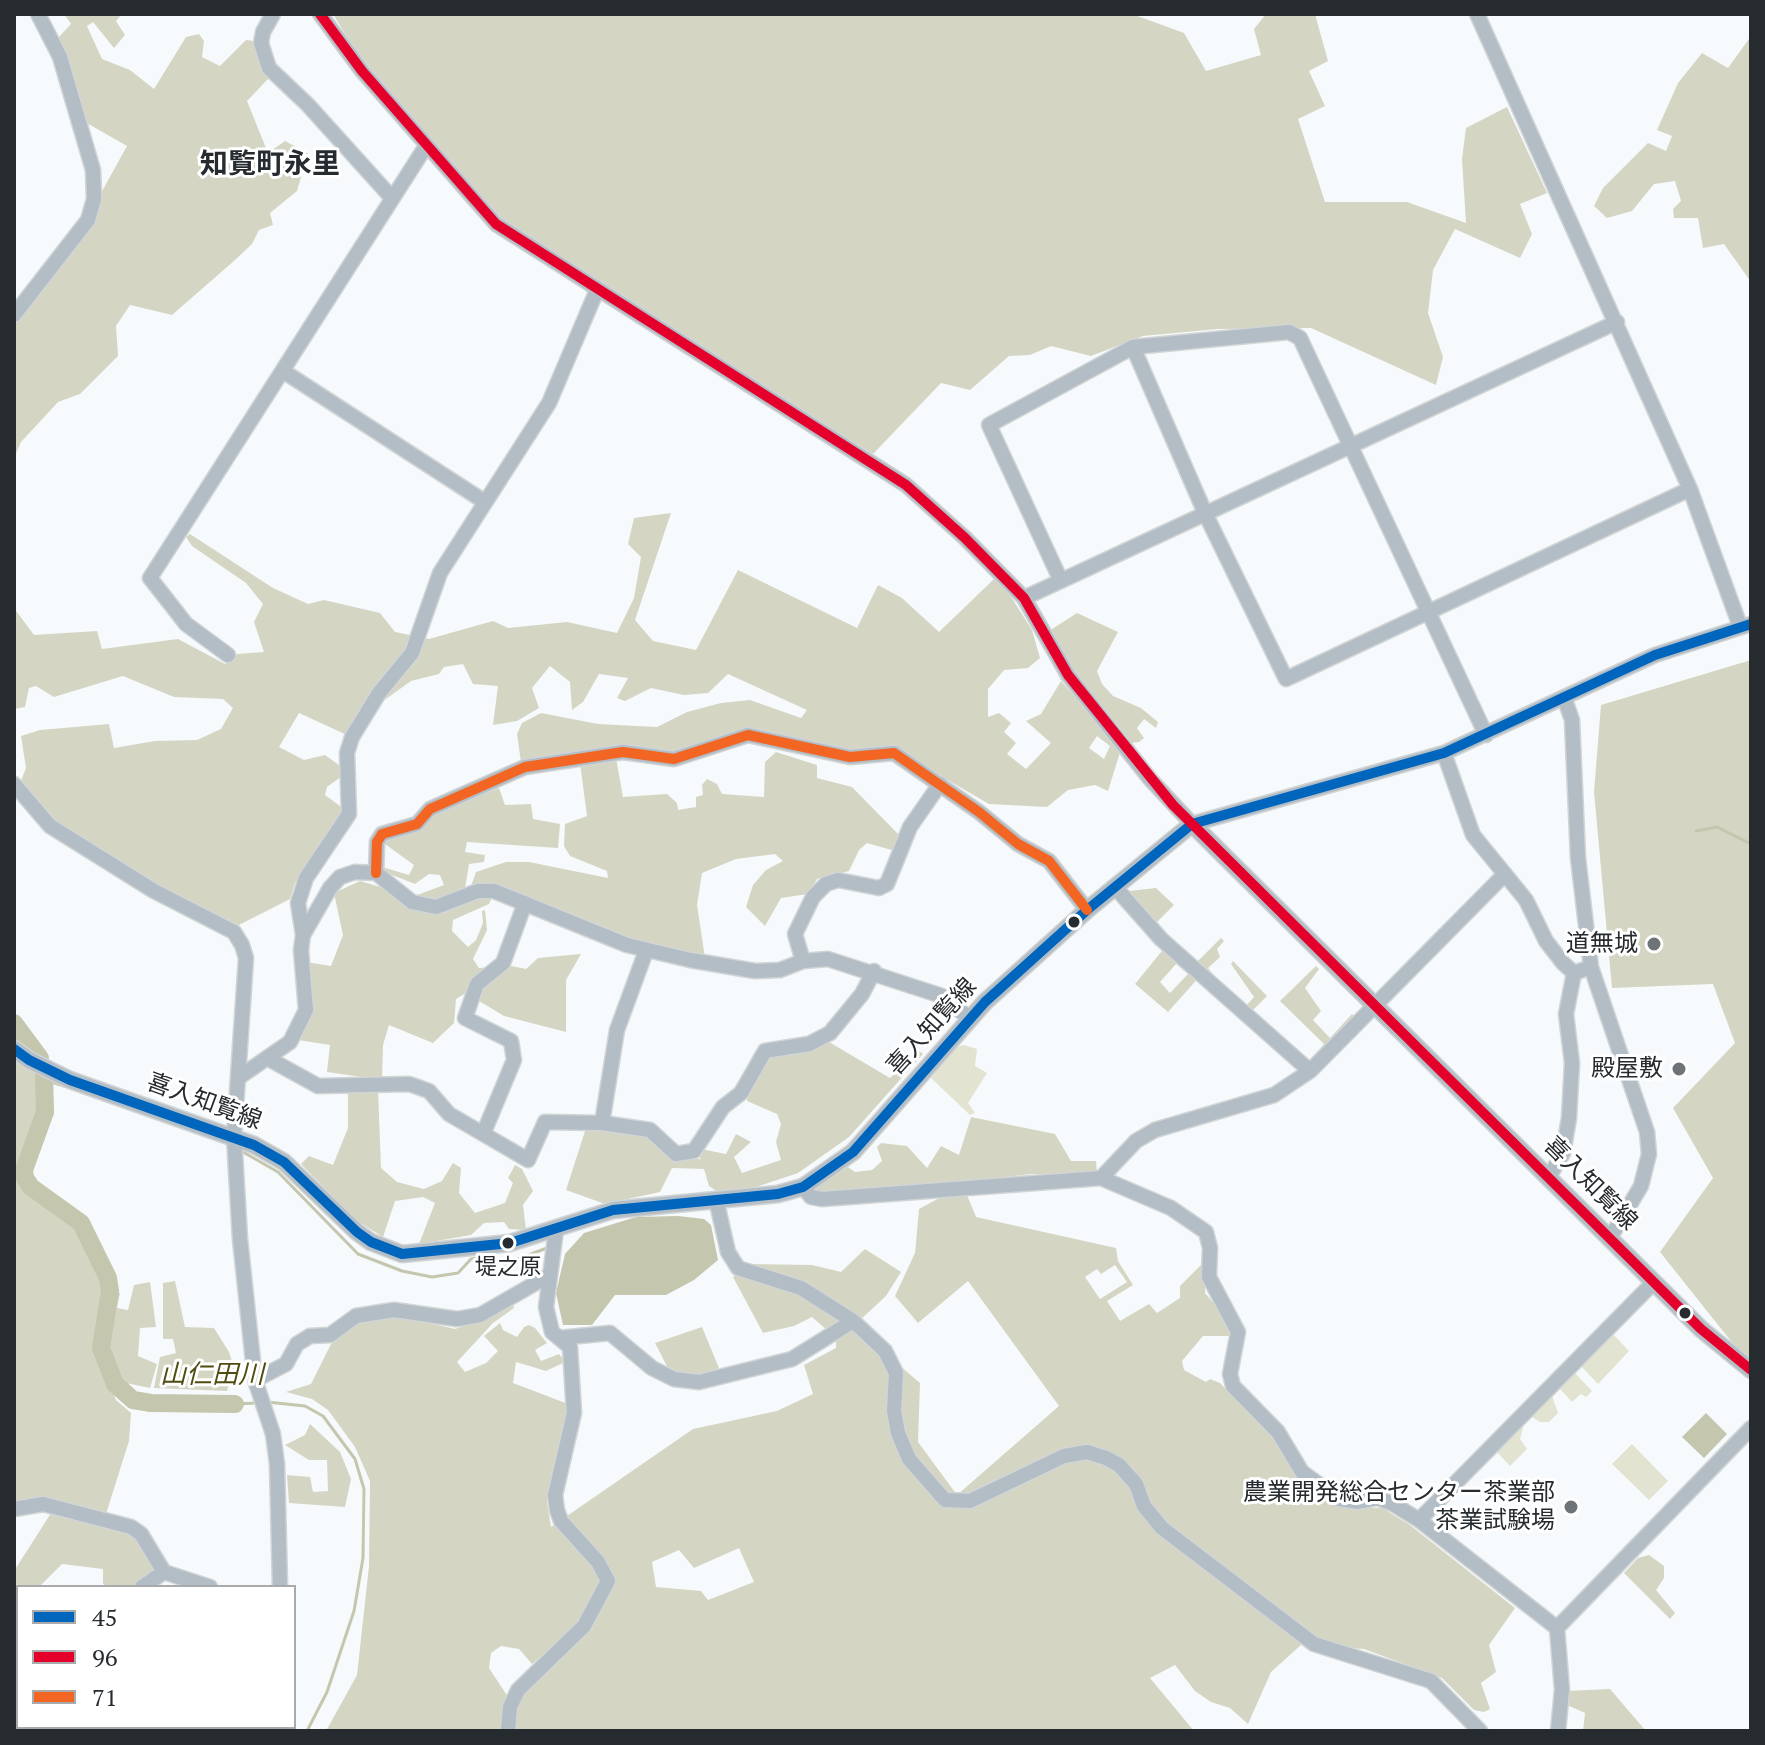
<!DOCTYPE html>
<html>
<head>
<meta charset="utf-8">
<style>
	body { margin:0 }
	#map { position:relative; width:1765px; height:1745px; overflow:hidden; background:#f7fafc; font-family:"PT Serif",serif }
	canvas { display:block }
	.frame { position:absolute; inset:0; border:16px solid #252b2f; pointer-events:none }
	.legend { position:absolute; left:16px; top:1585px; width:280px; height:144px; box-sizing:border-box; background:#fff; border:2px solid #a8aaac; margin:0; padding:10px 14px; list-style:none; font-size:24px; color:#252b2f }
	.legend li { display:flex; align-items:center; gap:16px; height:40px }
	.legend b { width:40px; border:2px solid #a8aaac }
</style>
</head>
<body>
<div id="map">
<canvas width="1765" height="1745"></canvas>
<div class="frame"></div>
<ul class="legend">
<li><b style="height:10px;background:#0065bd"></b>45</li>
<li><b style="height:10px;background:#e4002b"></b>96</li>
<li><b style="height:10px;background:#f26522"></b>71</li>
</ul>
</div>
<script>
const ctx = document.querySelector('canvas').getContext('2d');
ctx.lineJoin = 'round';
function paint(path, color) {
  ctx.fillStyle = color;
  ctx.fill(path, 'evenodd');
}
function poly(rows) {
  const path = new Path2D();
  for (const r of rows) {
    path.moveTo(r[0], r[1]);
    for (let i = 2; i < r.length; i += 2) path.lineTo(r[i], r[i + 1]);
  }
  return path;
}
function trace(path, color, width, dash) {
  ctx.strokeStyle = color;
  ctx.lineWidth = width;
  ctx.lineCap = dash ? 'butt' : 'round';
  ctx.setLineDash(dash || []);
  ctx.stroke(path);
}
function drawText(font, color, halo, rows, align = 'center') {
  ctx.font = font + ' "PT Serif","Noto Sans JP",serif';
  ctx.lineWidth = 6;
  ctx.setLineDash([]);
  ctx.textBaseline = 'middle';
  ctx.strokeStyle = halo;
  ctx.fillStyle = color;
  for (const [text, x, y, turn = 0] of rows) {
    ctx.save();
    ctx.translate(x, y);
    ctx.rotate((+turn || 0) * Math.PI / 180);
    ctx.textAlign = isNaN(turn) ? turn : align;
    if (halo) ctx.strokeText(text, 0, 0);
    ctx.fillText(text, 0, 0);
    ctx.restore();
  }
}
paint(poly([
	[964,1045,977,1049,975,1066,987,1073,968,1103,975,1113,970,1115,931,1078,956,1047],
	[1611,1332,1629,1351,1598,1384,1579,1364],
	[1574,1372,1592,1391,1586,1397,1581,1394,1572,1402,1560,1389,1561,1383],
	[1551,1393,1558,1413,1549,1422,1540,1422,1529,1415],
	[1519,1425,1523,1428,1520,1439,1527,1449,1510,1466,1496,1451],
	[1632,1444,1668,1481,1649,1500,1612,1464]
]), '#e2e3d1');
paint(poly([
	[64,14,122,14,116,21,125,35,114,48,93,22,87,26,102,59,130,70,154,89,186,37,199,34,204,41,202,57,220,66,246,40,254,41,269,78,247,101,268,153,285,141,308,153,297,191,270,213,273,225,259,230,252,244,235,260,172,315,130,305,116,326,118,356,80,394,58,402,21,442,14,458,14,326,92,222,101,193,127,146,85,122,58,38,71,24],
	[333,14,1132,14,1184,33,1206,71,1261,55,1254,29,1266,14,1315,14,1328,61,1309,71,1325,106,1298,119,1325,202,1407,202,1466,223,1462,159,1466,128,1507,107,1547,193,1520,204,1532,234,1520,258,1455,229,1433,270,1428,313,1443,357,1436,385,1311,328,1218,329,1143,336,1091,356,1051,346,1030,355,1009,356,970,390,941,383,873,454,545,250,489,211,353,47],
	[1751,36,1751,282,1724,244,1703,248,1698,218,1674,218,1673,209,1681,201,1675,181,1654,184,1632,211,1607,218,1594,206,1603,188,1648,143,1666,151,1672,136,1657,130,1678,83,1702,53,1728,68],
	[671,513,635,620,653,641,696,650,738,570,857,628,878,585,902,598,939,632,994,579,1008,592,1032,630,1040,658,1028,668,1004,670,988,689,988,717,999,713,1011,723,1004,732,1016,743,1007,754,1026,769,1051,743,1026,721,1041,714,1061,681,1121,749,1108,791,1095,785,1068,790,1047,807,989,804,896,750,849,752,770,734,674,755,521,762,517,734,522,723,541,713,598,724,657,727,687,712,721,703,750,700,801,718,807,710,728,674,708,693,684,695,651,688,625,701,617,698,628,678,599,674,583,702,572,710,570,682,550,666,532,688,539,708,517,721,493,725,498,686,473,684,463,664,444,667,439,674,411,681,365,714,347,735,299,713,279,747,304,760,325,755,339,765,342,776,327,787,325,795,344,809,295,883,290,899,235,927,146,880,49,820,19,786,26,768,21,736,40,730,109,724,114,748,155,741,197,740,221,729,233,708,223,699,174,697,123,676,54,697,36,686,29,688,25,707,14,709,14,608,34,635,97,631,102,649,178,639,225,664,237,654,264,652,254,622,263,604,246,583,192,546,186,537,190,534,273,588,308,604,324,600,380,613,395,632,429,639,493,621,508,628,567,622,617,633,634,598,641,557,628,544,634,518],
	[1097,736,1110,746,1104,759,1089,748],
	[1077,613,1118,632,1097,671,1102,684,1113,696,1141,708,1158,722,1156,728,1144,719,1137,728,1144,738,1139,742,1130,743,1070,671,1049,631],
	[1751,660,1751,1361,1738,1350,1660,1252,1713,1178,1673,1108,1735,1043,1713,984,1612,988,1594,792,1601,705],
	[776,752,817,765,817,778,852,787,901,837,895,851,867,843,859,850,849,871,817,879,808,894,781,898,765,926,746,907,753,885,766,870,783,861,775,854,736,859,702,873,697,905,705,958,644,946,470,889,476,872,506,862,529,862,608,878,607,871,570,856,564,846,565,824,587,816,580,763,616,758,623,797,667,794,677,803,678,810,696,807,696,797,703,795,702,785,707,779,717,784,722,794,764,797,765,762],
	[499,788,505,805,531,804,533,819,560,824,558,848,467,842,465,852,485,855,484,862,469,864,465,888,436,902,412,897,444,885,440,875,429,874,415,884,382,871,382,867,409,875,414,865,385,844,384,837,433,812],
	[360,881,384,888,411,907,445,912,477,897,492,897,489,904,453,920,452,931,468,947,476,940,483,923,482,911,485,910,487,930,473,959,479,968,511,966,526,969,538,958,581,954,566,980,566,1032,504,1016,466,993,456,999,454,1023,433,1043,389,1025,383,1045,382,1080,327,1072,330,1045,298,1040,306,962,331,966,343,935,334,893],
	[1156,888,1174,905,1155,924,1127,894,1129,891],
	[1221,938,1224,941,1217,949,1220,957,1208,968,1224,988,1200,976,1168,1012,1135,984,1166,946,1192,967],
	[1176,964,1188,974,1170,993,1160,982],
	[1233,961,1267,996,1252,1011,1246,1006,1254,997,1231,964],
	[1316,966,1319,969,1305,988,1321,1011,1313,1020,1330,1038,1352,1014,1355,1017,1311,1064,1308,1062,1324,1044,1280,1001],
	[829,1042,890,1078,918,1050,923,1054,849,1137,798,1173,756,1187,718,1192,709,1186,704,1169,672,1168,660,1192,605,1204,566,1190,586,1128,646,1132,675,1157,701,1159,697,1154,701,1149,726,1154,736,1134,751,1142,734,1157,742,1173,781,1160,776,1142,781,1124,777,1114,747,1101,749,1091,773,1054,800,1053],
	[14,1056,41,1072,43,1094,19,1169,27,1190,73,1219,107,1288,120,1293,117,1308,128,1310,134,1285,150,1282,156,1327,140,1328,138,1356,157,1364,150,1388,121,1382,112,1390,116,1400,131,1413,129,1441,106,1514,14,1506],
	[348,1089,378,1089,381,1168,397,1182,424,1189,442,1181,453,1163,461,1168,459,1193,475,1213,505,1203,513,1183,508,1178,515,1165,522,1169,533,1191,523,1205,526,1230,509,1229,504,1222,484,1223,471,1235,419,1244,435,1203,423,1197,395,1201,383,1237,356,1220,301,1164,309,1156,333,1165,348,1128],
	[971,1117,1055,1134,1071,1161,1096,1161,1097,1174,1030,1174,939,1186,817,1193,816,1187,848,1167,855,1172,872,1170,882,1161,877,1147,881,1143,907,1146,927,1168,941,1146,959,1155],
	[967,1195,976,1217,1116,1248,1118,1261,1133,1285,1107,1301,1120,1321,1149,1304,1157,1313,1180,1298,1180,1286,1205,1261,1205,1293,1227,1319,1231,1336,1203,1336,1182,1361,1184,1370,1206,1382,1210,1379,1220,1383,1277,1441,1293,1471,1325,1496,1349,1508,1382,1508,1410,1525,1515,1608,1489,1645,1496,1672,1481,1683,1490,1709,1484,1712,1474,1710,1442,1678,1364,1649,1301,1645,1271,1672,1248,1724,1230,1708,1211,1702,1195,1691,1175,1665,1150,1678,1194,1731,326,1731,357,1675,369,1566,370,1481,355,1447,328,1410,312,1399,286,1392,311,1384,331,1344,357,1322,398,1316,455,1329,485,1318,512,1301,514,1308,493,1323,457,1362,465,1372,486,1363,498,1351,484,1336,500,1323,503,1330,517,1337,524,1327,529,1325,535,1328,547,1343,535,1350,541,1361,559,1354,565,1362,546,1371,516,1362,513,1383,568,1404,547,1502,551,1527,693,1429,777,1411,813,1394,804,1365,836,1348,836,1337,857,1329,920,1383,918,1442,957,1495,1059,1406,968,1281,918,1323,895,1296,915,1253,919,1209,941,1197],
	[1115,1265,1127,1282,1100,1299,1085,1277,1097,1269,1101,1274],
	[739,1548,754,1582,708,1600,701,1591,656,1587,652,1562,679,1550,694,1568],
	[611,1588,599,1615,576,1640,508,1697,489,1668,491,1653,501,1646,519,1649,532,1664,577,1625],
	[865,1249,901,1272,886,1296,860,1320,828,1331,812,1317,794,1326,763,1333,733,1277,749,1264,812,1265,841,1272],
	[175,1281,185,1327,214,1328,229,1352,234,1368,227,1391,154,1388,160,1357,176,1353,173,1339,163,1339,163,1283],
	[702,1327,719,1368,700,1376,671,1374,655,1343],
	[310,1424,340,1452,351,1479,345,1507,289,1503,287,1475,310,1477,313,1492,328,1491,327,1460,309,1460,285,1445,305,1435],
	[53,1510,130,1530,158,1570,136,1587,108,1587,103,1584,103,1569,62,1564,39,1587,20,1587,14,1583,14,1571],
	[1649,1555,1664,1566,1664,1578,1656,1590,1675,1613,1670,1619,1624,1573,1638,1558],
	[1610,1689,1646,1731,1583,1731,1585,1713,1567,1705,1566,1691],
	[18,1696,18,1727,80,1727,78,1731,14,1731]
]), '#d4d6c3');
paint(poly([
	[678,1216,704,1219,711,1225,718,1260,694,1280,666,1295,615,1295,592,1325,563,1325,556,1293,565,1254,584,1233,636,1217],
	[1706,1413,1727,1434,1704,1458,1682,1437]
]), '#c4c6ad');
trace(poly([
	[1696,831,1717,827,1751,844],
	[45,1080,64,1086],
	[243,1152,278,1172,358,1254,402,1271,432,1277,458,1273,471,1259,489,1256,504,1264,547,1248],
	[267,1402,305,1406,323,1416,355,1459,364,1489,363,1558,354,1611,327,1692,307,1731],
	[235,1404,256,1403]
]), '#c4c6ad', 3);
trace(poly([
	[14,1023,40,1058],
	[44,1076,45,1112,24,1170,25,1178,31,1187,81,1223,108,1278,110,1291,101,1348,115,1384,133,1400,151,1403,235,1404]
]), '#c4c6ad', 18);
const minor = poly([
	[273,14,263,32,261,43,269,68,308,105,392,198],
	[320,14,362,71,496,224,906,485,965,538,1024,598,1068,675,1150,779,1192,824,1444,753,1655,655,1751,624],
	[1477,14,1690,489,1740,626],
	[14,315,88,220,94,199,93,170,60,57,38,14],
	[1133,347,1205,513,1286,679,1690,489],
	[283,371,485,502],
	[1061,581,989,425,1133,347,1289,332,1300,338,1486,735],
	[1024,598,1617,322],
	[228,655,186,624,150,578,426,146],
	[1564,697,1572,720,1578,858,1591,967,1647,1132,1649,1154,1641,1186,1610,1238],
	[1444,753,1473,835,1526,900,1546,941,1563,963,1574,973,1591,967],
	[14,784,50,826,154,891,234,932,242,945,246,958,234,1136,240,1239,255,1380,273,1434,277,1464,280,1587],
	[376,873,377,842,382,834,417,824,430,809,525,767,623,752,674,759,748,735,850,757,894,753,979,812,1018,844,1049,861,1087,910],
	[1115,887,1161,939,1310,1071],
	[303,935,330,888,340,877,355,872,376,873,412,902,436,907,478,891,494,891,627,945,690,960,755,971,780,970,803,961,828,959,942,996,969,1018],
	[803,961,795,934,813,897,826,884,838,880,879,888,887,884,910,827,940,784],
	[269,1059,318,1086,409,1084,429,1091,449,1114,528,1160,545,1122,602,1123,650,1130,676,1154,694,1151,723,1107,741,1093,765,1051,809,1044,830,1033,862,994,874,971],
	[238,1078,290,1042,306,1010,301,950,303,935,298,903,306,878,349,814,347,753,352,737,379,693,412,653,440,573,549,403,597,290],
	[602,1123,617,1030,646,951],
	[484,1132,514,1060,511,1041,465,1018,477,984,503,963,525,903],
	[1549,1177,1563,1153,1569,1118,1572,1063,1566,1014,1574,973],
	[1101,1178,1136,1141,1155,1130,1274,1095,1310,1071,1505,874],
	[803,1187,811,1197,822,1199,1101,1178,1171,1208,1206,1232,1210,1248,1209,1277,1238,1332,1230,1374,1233,1386,1278,1432,1302,1472,1339,1499,1358,1502,1378,1498,1393,1504,1419,1520,1557,1628],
	[716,1199,728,1252,738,1268,801,1288,853,1321,885,1351,896,1373,894,1411,898,1433,909,1459,945,1500,970,1501,1064,1456,1087,1452,1106,1458,1119,1465,1136,1484,1144,1506,1162,1528,1314,1644,1431,1681,1480,1731],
	[559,1338,610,1333,652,1368,674,1379,699,1382,792,1359,853,1321],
	[255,1380,286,1364,297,1344,310,1336,330,1335,356,1316,394,1310,457,1319,480,1315,548,1276],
	[14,1509,43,1504,131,1527,141,1534,164,1572],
	[1419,1520,1654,1282],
	[142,1587,164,1572,210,1587],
	[14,1662,18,1647],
	[226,1731,228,1727],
	[508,1731,510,1707,518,1690,584,1626,608,1581,598,1562,561,1521,557,1510,555,1495,574,1413,570,1347,552,1332,546,1307,556,1230],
	[1558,1731,1562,1690,1557,1628,1751,1428]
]);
const major = poly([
	[14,1049,29,1060,70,1080,254,1145,284,1162,357,1232,371,1242,402,1254,510,1243,613,1210,778,1194,803,1187,853,1152,985,1002,1087,910,1192,824,1701,1329,1751,1370]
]);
trace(minor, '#d2d5d6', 17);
trace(major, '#d2d5d6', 19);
trace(minor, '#b3bdc5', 14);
trace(major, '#b4bec6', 16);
trace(poly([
	[14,1049,29,1060,70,1080,254,1145,284,1162,357,1232,371,1242,402,1254,510,1243,613,1210,778,1194,803,1187,853,1152,985,1002,1087,910,1192,824,1444,753,1655,655,1751,624]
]), '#0065bd', 10);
trace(poly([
	[320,14,362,71,496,224,906,485,965,538,1024,598,1068,675,1173,805,1701,1329,1751,1370]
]), '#e4002b', 10);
trace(poly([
	[376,873,377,842,382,834,417,824,430,809,525,767,623,752,674,759,748,735,850,757,894,753,979,812,1018,844,1049,861,1087,910]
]), '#f26522', 10);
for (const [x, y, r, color] of [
	[1074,922,7,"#252b2f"],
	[1654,944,8,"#6e7377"],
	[1679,1069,8,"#6e7377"],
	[508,1243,7,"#252b2f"],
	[1685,1313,7,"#252b2f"],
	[1571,1507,8,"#6e7377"]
]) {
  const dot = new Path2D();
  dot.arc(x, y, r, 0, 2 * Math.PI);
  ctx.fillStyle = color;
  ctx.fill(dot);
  trace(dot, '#fff', 3);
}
drawText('22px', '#252b2f', '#fff', [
	["堤之原",508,1268]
]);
drawText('24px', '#252b2f', '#fff', [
	["道無城",1638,944],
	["殿屋敷",1663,1069],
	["農業開発総合センター茶業部",1555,1493],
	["茶業試験場",1555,1521]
], 'right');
drawText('24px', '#252b2f', '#fff', [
	["喜入知覧線",932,1027,-48],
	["喜入知覧線",204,1102,20],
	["喜入知覧線",1590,1184,45]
]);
drawText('italic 26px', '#4f4d11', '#fff', [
	["山仁田川",212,1376]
]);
drawText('bold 28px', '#252b2f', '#fff', [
	["知覧町永里",270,165]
]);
</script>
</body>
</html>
